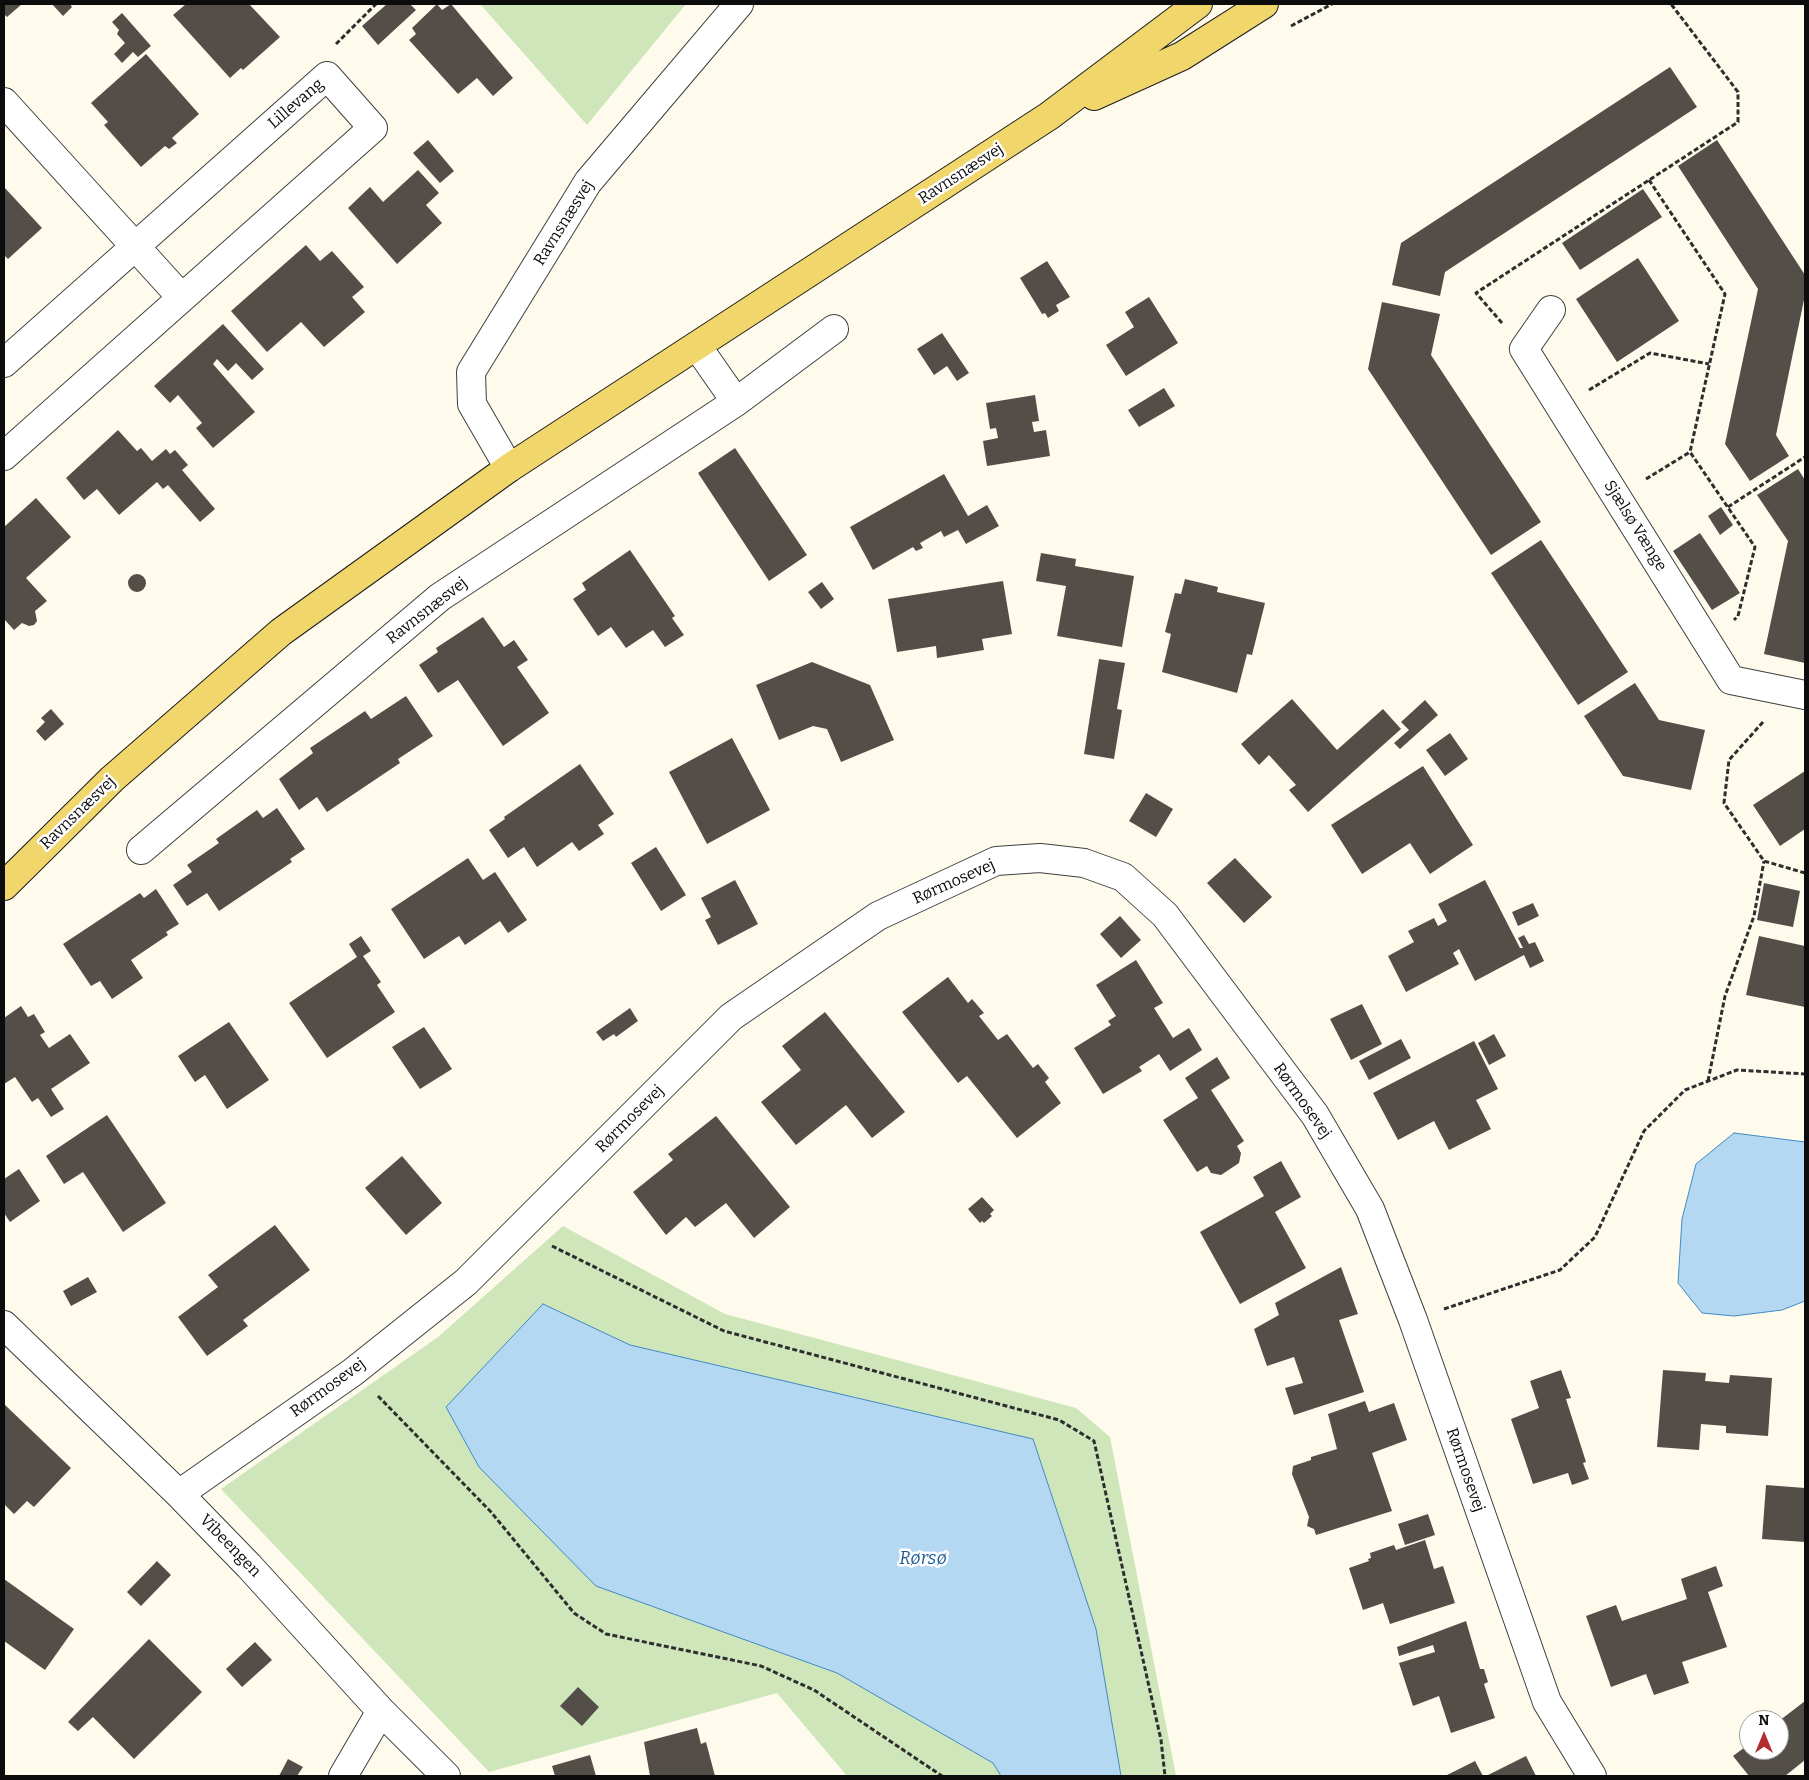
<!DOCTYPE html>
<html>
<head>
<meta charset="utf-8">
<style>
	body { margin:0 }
	#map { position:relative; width:1809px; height:1780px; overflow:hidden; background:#fefbed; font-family:Bitter,serif }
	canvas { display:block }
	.frame { position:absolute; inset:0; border:5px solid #0c0c0c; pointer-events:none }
	.north { position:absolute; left:1739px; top:1710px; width:50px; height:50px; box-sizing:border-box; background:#fff; border:1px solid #9e9e9e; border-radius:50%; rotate:0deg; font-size:14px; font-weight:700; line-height:20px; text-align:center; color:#0c0c0c }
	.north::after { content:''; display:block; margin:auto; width:18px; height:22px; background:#b32d2d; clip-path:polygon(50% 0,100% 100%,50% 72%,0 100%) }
</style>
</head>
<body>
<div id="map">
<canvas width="1809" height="1780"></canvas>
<div class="frame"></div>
<div class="north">N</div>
</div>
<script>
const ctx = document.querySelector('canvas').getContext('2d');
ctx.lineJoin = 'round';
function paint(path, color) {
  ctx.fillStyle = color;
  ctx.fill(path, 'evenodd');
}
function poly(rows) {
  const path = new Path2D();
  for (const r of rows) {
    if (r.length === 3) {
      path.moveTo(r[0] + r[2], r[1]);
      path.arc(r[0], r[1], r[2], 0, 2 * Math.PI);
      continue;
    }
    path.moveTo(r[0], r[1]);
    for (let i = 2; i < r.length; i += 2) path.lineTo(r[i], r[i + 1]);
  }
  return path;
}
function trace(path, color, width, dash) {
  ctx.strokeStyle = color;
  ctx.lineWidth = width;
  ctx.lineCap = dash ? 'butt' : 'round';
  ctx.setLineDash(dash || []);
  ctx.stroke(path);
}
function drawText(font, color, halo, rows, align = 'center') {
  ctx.font = font + ' Bitter,serif';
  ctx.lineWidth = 5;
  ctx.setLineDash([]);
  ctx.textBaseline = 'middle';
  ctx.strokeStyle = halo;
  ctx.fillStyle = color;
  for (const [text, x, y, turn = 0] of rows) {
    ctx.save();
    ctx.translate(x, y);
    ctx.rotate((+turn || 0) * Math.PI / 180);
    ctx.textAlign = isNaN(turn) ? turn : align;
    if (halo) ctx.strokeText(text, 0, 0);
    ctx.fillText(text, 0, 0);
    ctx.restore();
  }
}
paint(poly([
	[480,4,686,4,587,125],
	[563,1226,725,1314,1076,1408,1110,1437,1176,1776,847,1776,777,1693,489,1772,221,1489,438,1337]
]), '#cee6b9');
const water = poly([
	[1734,1133,1805,1142,1805,1301,1782,1310,1734,1316,1702,1313,1678,1283,1682,1219,1696,1164,1734,1133],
	[543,1304,630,1345,1033,1439,1096,1629,1121,1776,1001,1776,993,1763,837,1673,596,1586,479,1467,446,1407,543,1304]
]);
paint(water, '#b5d8f2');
trace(water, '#408ac5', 1);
paint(poly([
	[4,4,22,4,7,17,4,14],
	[52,4,70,4,72,7,63,16],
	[186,4,249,4,280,37,243,70,241,68,230,78,173,15],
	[387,4,410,4,416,10,378,45,362,26],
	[437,4,442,10,451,4,513,78,493,96,477,78,458,94,409,40,416,34,412,28],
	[122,13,151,46,138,57,133,52,122,63,114,54,125,43,117,34,119,30,112,22],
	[146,54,199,114,172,138,177,143,169,149,165,146,141,167,104,125,108,122,91,103],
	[1670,67,1697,107,1445,272,1440,296,1392,285,1401,243],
	[428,140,454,171,440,183,413,153],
	[1717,140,1805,275,1805,295,1776,435,1789,456,1750,481,1725,444,1758,289,1678,166],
	[418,170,439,193,426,205,442,223,397,264,348,208,370,187,383,202],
	[4,187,42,228,8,259,4,255],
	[1643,189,1662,217,1580,270,1562,243],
	[306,245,320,261,332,251,364,287,352,297,365,312,324,347,301,322,267,352,231,311],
	[1638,258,1679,321,1617,362,1576,299],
	[1047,261,1070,297,1056,305,1059,311,1048,318,1045,313,1042,314,1020,278],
	[1149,297,1178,343,1126,376,1106,345,1134,327,1125,312],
	[1382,302,1440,314,1431,355,1541,522,1491,555,1368,369],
	[223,324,264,369,252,380,236,363,228,371,217,359,213,364,255,412,213,448,196,428,202,423,178,395,170,403,154,386],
	[942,333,969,373,957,381,947,366,934,375,917,349],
	[1164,388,1175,406,1139,427,1128,410],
	[1035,395,1039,421,1032,422,1034,432,1046,430,1050,456,987,466,983,441,998,438,996,428,990,429,986,403],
	[118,430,137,451,141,448,152,461,166,449,170,454,175,450,188,465,182,470,215,509,200,522,168,485,163,489,157,482,119,515,97,489,84,500,66,478],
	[735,448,807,555,769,581,698,473],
	[1798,469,1805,480,1805,663,1764,654,1788,541,1757,495],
	[944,474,968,516,987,505,999,526,966,544,958,530,944,537,941,531,920,543,923,548,916,551,913,547,873,570,850,527],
	[36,498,71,537,26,578,47,601,35,611,37,621,34,625,29,626,22,623,14,630,4,619,4,527],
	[1721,507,1733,525,1720,535,1708,516],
	[1700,533,1740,593,1712,610,1673,551],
	[1541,540,1628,672,1578,705,1491,573],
	[630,550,675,616,672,618,684,635,665,647,653,630,626,648,611,627,598,636,573,599,586,590,582,583],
	[1041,553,1076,559,1075,566,1134,576,1122,647,1057,636,1066,586,1036,581],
	[137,583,9],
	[1185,579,1218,587,1217,592,1265,603,1252,655,1247,654,1237,693,1162,672,1171,634,1165,632,1175,593,1181,594],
	[1003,581,1012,634,982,639,984,650,937,658,936,646,897,652,888,599],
	[822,582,834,599,821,609,808,592],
	[483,617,504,647,514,640,528,660,517,667,549,713,503,746,458,680,438,693,419,665,438,652,436,648],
	[1099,659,1125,663,1117,709,1122,710,1114,759,1084,754],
	[812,662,870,685,894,740,841,762,827,729,813,726,779,740,756,685],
	[1635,683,1659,720,1705,730,1691,790,1623,776,1584,716],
	[406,696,433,736,398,759,400,763,327,812,317,797,299,810,279,779,313,753,310,748,365,711,371,719],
	[1292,699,1337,750,1383,709,1401,729,1308,812,1289,790,1296,785,1269,755,1259,765,1241,744],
	[1425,700,1438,715,1400,749,1394,743,1409,730,1401,722],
	[51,709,64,724,45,741,36,731,45,722,41,718],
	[1450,733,1468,759,1445,776,1426,750],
	[732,738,770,810,707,844,669,772],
	[580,764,614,814,598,825,604,834,579,851,572,842,537,867,524,847,508,858,489,830,505,819,504,817],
	[1423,766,1473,845,1430,874,1410,843,1362,874,1331,825],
	[1805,771,1805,829,1780,846,1753,805],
	[1146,793,1173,809,1156,837,1129,821],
	[277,808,305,849,290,859,292,862,219,911,207,893,187,906,173,885,192,872,187,865,219,843,216,839,257,810,263,818],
	[656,847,686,895,661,911,631,863],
	[468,858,483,880,495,872,527,920,508,933,500,921,465,945,459,936,424,959,391,909],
	[1235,858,1272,897,1244,923,1207,883],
	[735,880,758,924,718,945,705,920,711,917,701,898],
	[1485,880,1520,948,1523,948,1518,938,1524,935,1529,944,1535,942,1544,961,1530,968,1524,955,1475,981,1459,949,1453,953,1459,964,1406,992,1388,956,1414,942,1408,931,1434,918,1438,926,1447,921,1438,904],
	[1764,883,1800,891,1793,927,1757,920],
	[156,889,179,924,166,932,168,935,131,960,143,978,112,999,100,981,91,986,63,944,140,893,144,898],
	[1533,903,1539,916,1518,926,1512,912],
	[1120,916,1141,940,1121,958,1100,934],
	[361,936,371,951,363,956,381,982,377,985,395,1012,327,1058,289,1003,357,957,349,944],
	[1759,936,1805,946,1805,1007,1746,995],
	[1136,960,1163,1003,1154,1008,1173,1038,1189,1028,1202,1050,1170,1071,1159,1054,1139,1067,1142,1071,1103,1094,1074,1048,1111,1025,1108,1021,1116,1016,1096,985],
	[948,977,968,1003,972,999,984,1013,979,1016,998,1040,1007,1034,1033,1068,1038,1064,1049,1078,1045,1082,1061,1103,1017,1138,967,1076,958,1083,902,1012],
	[1362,1004,1382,1044,1351,1060,1330,1019],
	[21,1006,28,1017,34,1014,45,1032,40,1035,49,1048,70,1034,90,1063,51,1089,64,1109,51,1117,38,1098,32,1102,15,1077,4,1084,4,1018],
	[630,1008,638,1021,616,1037,614,1034,603,1041,596,1032],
	[825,1012,905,1112,872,1138,846,1105,796,1145,761,1102,801,1070,782,1046],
	[229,1022,269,1080,227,1109,205,1075,195,1082,178,1056],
	[424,1027,452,1069,420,1089,392,1047],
	[1494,1034,1506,1056,1489,1065,1478,1043],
	[1401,1039,1411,1058,1369,1080,1359,1061],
	[1474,1041,1498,1089,1476,1100,1491,1129,1449,1150,1434,1121,1398,1140,1373,1093],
	[1217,1057,1230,1078,1211,1090,1244,1141,1237,1146,1241,1153,1239,1163,1221,1175,1211,1173,1207,1166,1197,1172,1163,1120,1198,1098,1185,1078],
	[107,1115,166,1203,123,1232,83,1172,64,1184,46,1156],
	[716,1116,790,1207,754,1238,726,1203,695,1227,686,1217,666,1235,633,1192,673,1160,668,1154],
	[402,1156,442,1203,406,1235,365,1188],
	[1281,1161,1301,1197,1275,1212,1306,1268,1240,1304,1200,1232,1264,1196,1253,1177],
	[19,1169,40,1201,10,1222,4,1213,4,1179],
	[982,1197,994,1210,990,1214,992,1216,984,1223,982,1221,980,1223,968,1209],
	[275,1225,310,1270,243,1320,248,1326,207,1356,178,1317,218,1287,208,1275],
	[1341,1267,1358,1314,1339,1320,1364,1392,1294,1415,1285,1388,1303,1383,1294,1357,1267,1366,1254,1329,1279,1315,1275,1303],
	[88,1277,97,1292,71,1306,63,1291],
	[1561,1370,1571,1398,1566,1399,1586,1462,1583,1463,1589,1479,1572,1485,1568,1473,1533,1484,1511,1419,1539,1408,1530,1381],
	[1663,1370,1706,1373,1705,1381,1729,1383,1730,1375,1772,1378,1768,1436,1726,1433,1726,1426,1701,1424,1699,1450,1657,1447],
	[1365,1401,1369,1412,1394,1403,1407,1440,1372,1453,1392,1511,1316,1535,1314,1529,1307,1526,1309,1517,1292,1474,1293,1466,1311,1460,1311,1457,1337,1449,1328,1414],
	[4,1404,71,1468,34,1507,27,1501,14,1514,4,1504],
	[1766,1485,1805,1488,1805,1542,1762,1539],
	[1428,1514,1435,1535,1405,1545,1398,1524],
	[1425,1540,1434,1569,1443,1566,1455,1603,1390,1624,1383,1603,1363,1610,1349,1568,1369,1561,1368,1559,1371,1558,1370,1553,1394,1545,1396,1550],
	[157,1561,171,1575,141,1606,127,1592],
	[1716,1566,1723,1586,1708,1592,1727,1647,1682,1662,1689,1683,1654,1695,1646,1674,1611,1687,1586,1616,1616,1605,1622,1621,1687,1599,1681,1579],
	[4,1579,74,1629,45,1670,4,1641],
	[1466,1621,1480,1669,1484,1669,1488,1682,1484,1684,1495,1718,1451,1733,1439,1696,1413,1706,1399,1663,1435,1652,1433,1645,1399,1656,1397,1647],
	[149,1639,202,1692,134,1759,93,1717,78,1731,68,1722],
	[255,1642,272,1660,242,1687,226,1669],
	[578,1687,599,1707,582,1726,560,1706],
	[1805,1701,1805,1760,1785,1776,1749,1776,1733,1756,1749,1744,1749,1750,1779,1750,1779,1721],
	[697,1728,701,1744,706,1742,715,1776,650,1776,644,1742],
	[590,1755,596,1776,555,1776,552,1766],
	[1526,1756,1536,1776,1486,1776],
	[288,1759,303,1767,297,1776,279,1776],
	[1475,1761,1483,1776,1445,1776]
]), '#544e49');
const minor = poly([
	[4,102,182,298],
	[1551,310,1524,349,1731,680,1805,695],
	[697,346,736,402],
	[4,363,327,76,373,128,4,456],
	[509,468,472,404,471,372,588,182,739,4],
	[141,850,440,597,736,402,834,329],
	[4,1325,179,1494,249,1566,381,1711,446,1776],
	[179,1494,353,1372,466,1282,731,1017,878,916,996,861,1040,858,1084,863,1123,877,1165,915,1315,1115,1370,1209,1413,1320,1547,1702,1592,1776],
	[343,1776,381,1711]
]);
const major = poly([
	[1094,96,1182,56,1264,4],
	[4,886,112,779,281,632,509,468,1049,116,1198,4]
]);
trace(minor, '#3f3f3f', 30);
trace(major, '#1d1d1d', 30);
trace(poly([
	[1291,26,1332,4],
	[336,44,376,4],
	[1649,180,1725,294,1690,452,1755,547,1738,616,1734,620],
	[1502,323,1476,293,1738,122,1738,92,1671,4],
	[1589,390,1650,353,1709,364],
	[1646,479,1690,452],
	[1728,507,1805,457],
	[1763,722,1729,760,1724,803,1764,861,1805,873],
	[1708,1081,1725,996,1754,916,1764,861],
	[552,1246,724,1331,1059,1420,1094,1441,1161,1740,1165,1776],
	[1444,1309,1560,1270,1595,1237,1644,1131,1685,1090,1737,1070,1805,1074],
	[378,1396,491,1512,574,1613,606,1634,761,1666,814,1690,942,1776]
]), '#2e2e2e', 3, [5, 2.5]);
trace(minor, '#fff', 28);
trace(major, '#f0d66b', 28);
drawText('16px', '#0c0c0c', '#fff', [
	["Lillevang",296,104,-41],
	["Ravnsnæsvej",961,174,-33],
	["Ravnsnæsvej",564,223,-58],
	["Sjælsø Vænge",1635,526,58],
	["Ravnsnæsvej",427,611,-38],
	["Ravnsnæsvej",78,813,-44],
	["Rørmosevej",954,882,-24],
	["Rørmosevej",1302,1101,55],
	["Rørmosevej",630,1119,-45],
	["Rørmosevej",328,1388,-36],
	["Rørmosevej",1465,1470,71],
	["Vibeengen",230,1546,46]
]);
drawText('italic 18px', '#1e5c96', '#fff', [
	["Rørsø",923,1559]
]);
</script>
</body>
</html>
